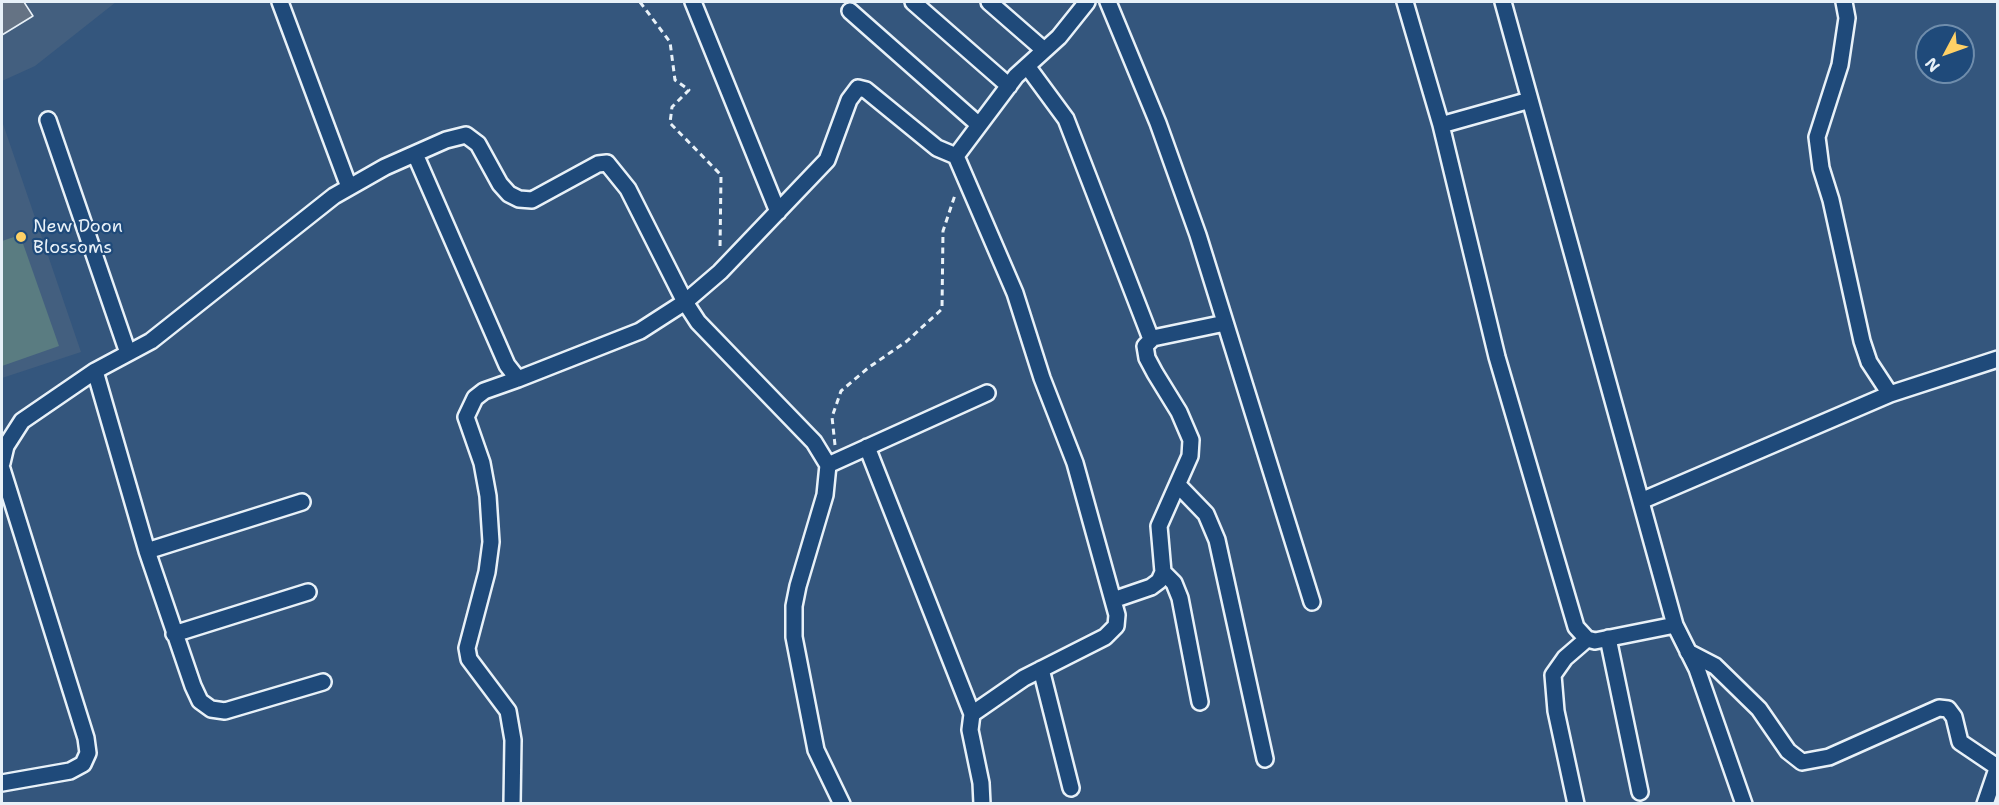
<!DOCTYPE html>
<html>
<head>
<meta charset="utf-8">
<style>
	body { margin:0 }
	#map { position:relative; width:1999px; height:805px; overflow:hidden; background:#34567d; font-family:"Shantell Sans",sans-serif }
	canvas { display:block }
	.frame { position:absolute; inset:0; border:3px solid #e8f1f8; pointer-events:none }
	.north { position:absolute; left:1915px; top:24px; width:60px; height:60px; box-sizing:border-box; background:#1f4a7a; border:2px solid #6f8dac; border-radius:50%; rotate:229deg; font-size:16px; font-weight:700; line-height:24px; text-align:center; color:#e8f1f8 }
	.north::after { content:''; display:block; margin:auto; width:21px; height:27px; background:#ffd166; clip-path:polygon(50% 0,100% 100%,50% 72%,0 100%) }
</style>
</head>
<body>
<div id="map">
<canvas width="1999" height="805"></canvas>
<div class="frame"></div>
<div class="north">N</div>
</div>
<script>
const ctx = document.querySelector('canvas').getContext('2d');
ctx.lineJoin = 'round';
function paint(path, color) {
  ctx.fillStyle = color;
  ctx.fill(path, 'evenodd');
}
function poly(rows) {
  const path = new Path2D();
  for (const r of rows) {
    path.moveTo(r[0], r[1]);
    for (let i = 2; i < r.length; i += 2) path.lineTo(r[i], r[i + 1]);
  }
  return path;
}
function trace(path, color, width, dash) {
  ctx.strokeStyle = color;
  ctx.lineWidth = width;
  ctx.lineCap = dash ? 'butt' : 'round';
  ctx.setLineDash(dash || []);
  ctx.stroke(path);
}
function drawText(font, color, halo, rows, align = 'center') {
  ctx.font = font + ' "Shantell Sans",sans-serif';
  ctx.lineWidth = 4.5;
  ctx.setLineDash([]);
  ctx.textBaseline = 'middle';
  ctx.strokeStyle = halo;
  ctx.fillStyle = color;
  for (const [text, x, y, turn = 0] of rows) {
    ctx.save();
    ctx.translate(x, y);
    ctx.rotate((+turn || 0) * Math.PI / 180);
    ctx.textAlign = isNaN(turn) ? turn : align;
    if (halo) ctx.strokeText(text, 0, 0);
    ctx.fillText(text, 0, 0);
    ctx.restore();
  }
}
paint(poly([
	[2,2,116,2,35,66,2,81],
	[2,121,81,352,2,378]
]), '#435f7f');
paint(poly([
	[20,235,59,346,2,366,2,241]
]), '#5a7c81');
const building = poly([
	[2,2,24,2,33,16,2,35,2,2]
]);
paint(building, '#657384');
trace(building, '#e8f1f8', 1.5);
const street = poly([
	[280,2,349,187],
	[693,2,778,212],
	[913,2,1009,86],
	[989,2,1044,50],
	[1108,2,1158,123,1198,235,1312,602],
	[1405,2,1441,125,1497,357,1576,627,1587,639,1595,641,1675,625],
	[1503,2,1675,625,1697,669,1744,804],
	[1844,2,1847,18,1840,65,1817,137,1821,168,1831,200,1862,341,1869,362,1890,394],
	[850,11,979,125],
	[1027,66,1066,119,1151,339],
	[48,120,128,353],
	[1441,125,1530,100],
	[415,154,507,365,518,379,640,331,685,302,720,272,827,160,849,100,858,88,866,90,937,148,956,156],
	[867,447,972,714],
	[2,463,6,446,22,421,95,371],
	[828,465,987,393],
	[2,469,86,738,88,753,83,764,70,771,2,783],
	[1178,485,1206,514,1217,540,1265,759],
	[1641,501,1890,394,1998,359],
	[302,502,147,551,95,371,151,341,334,196,385,167,446,140,466,135,478,144,500,184,509,194,519,199,532,200,598,164,607,163,628,189,685,302,698,322,814,442,828,465,825,495,798,586,794,606,794,637,816,750,842,804],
	[147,551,193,686,200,701,211,709,225,711,323,682],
	[1163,572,1174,583,1180,598,1200,702],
	[1113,600,1151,587,1159,581,1163,572,1159,526,1190,456,1191,440,1179,412,1155,373,1147,358,1145,346,1153,338,1225,323],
	[174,634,308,592],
	[1608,638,1640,792],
	[1688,652,1715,666,1759,709,1788,751,1802,762,1829,757,1939,708,1948,709,1954,717,1960,742,1997,767],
	[1041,669,1071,788],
	[512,804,513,740,508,711,469,659,467,648,487,572,491,542,488,496,482,463,466,417,475,398,484,391,518,379],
	[982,804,981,783,970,730,972,714,1024,678,1105,637,1116,626,1117,615,1075,463,1042,378,1015,293,956,156,1016,76,1059,37,1087,2],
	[1576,804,1556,711,1553,675,1565,658,1587,639],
	[1985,804,1998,766]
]);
trace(street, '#e8f1f8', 20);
trace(poly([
	[640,2,670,42,675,80,689,90,672,107,670,123,721,175,720,250],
	[835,445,832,417,841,391,868,368,907,341,942,309,943,231,955,195]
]), '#e8f1f8', 3, [6, 4.5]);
trace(street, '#1f4a7a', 15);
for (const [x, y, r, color] of [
	[21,237,6,"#ffd166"]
]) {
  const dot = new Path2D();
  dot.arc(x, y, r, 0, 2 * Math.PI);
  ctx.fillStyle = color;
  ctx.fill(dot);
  trace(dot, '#1f4a7a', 2);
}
drawText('18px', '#e8f1f8', '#1f4a7a', [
	["New Doon",33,227],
	["Blossoms",33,248]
], 'left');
</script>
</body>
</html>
